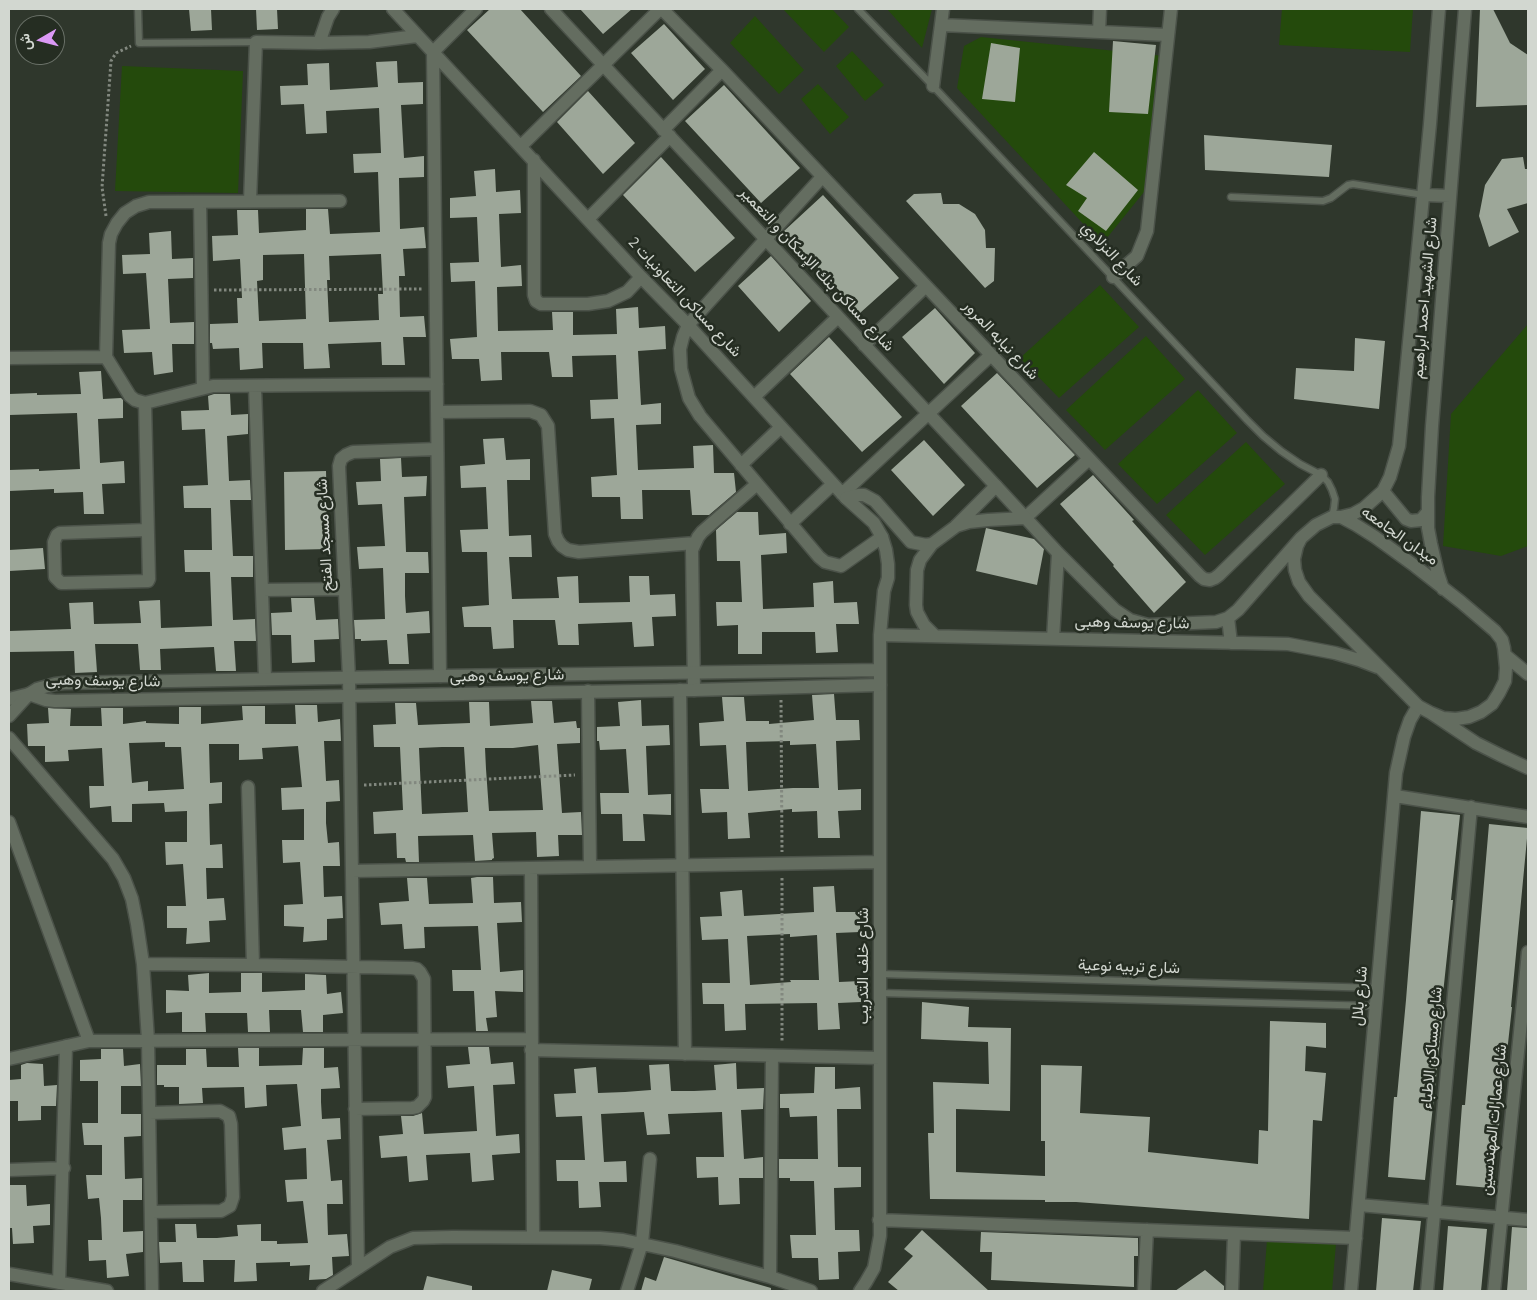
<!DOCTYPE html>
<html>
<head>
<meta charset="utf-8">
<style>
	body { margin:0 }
	#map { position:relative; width:1537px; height:1300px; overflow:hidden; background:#2f372c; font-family:"Source Sans 3",Vazirmatn,sans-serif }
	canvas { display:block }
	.frame { position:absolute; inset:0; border:10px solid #d2d7d0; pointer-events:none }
	.north { position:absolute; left:15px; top:15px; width:50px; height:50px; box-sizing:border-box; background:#252d22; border:1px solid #6a7168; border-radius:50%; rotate:262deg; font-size:14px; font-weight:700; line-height:20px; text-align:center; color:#d2d7d0 }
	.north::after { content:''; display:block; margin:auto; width:18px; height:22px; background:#db99f5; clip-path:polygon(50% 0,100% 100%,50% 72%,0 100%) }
</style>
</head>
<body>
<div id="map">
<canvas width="1537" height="1300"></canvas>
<div class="frame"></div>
<div class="north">ش</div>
</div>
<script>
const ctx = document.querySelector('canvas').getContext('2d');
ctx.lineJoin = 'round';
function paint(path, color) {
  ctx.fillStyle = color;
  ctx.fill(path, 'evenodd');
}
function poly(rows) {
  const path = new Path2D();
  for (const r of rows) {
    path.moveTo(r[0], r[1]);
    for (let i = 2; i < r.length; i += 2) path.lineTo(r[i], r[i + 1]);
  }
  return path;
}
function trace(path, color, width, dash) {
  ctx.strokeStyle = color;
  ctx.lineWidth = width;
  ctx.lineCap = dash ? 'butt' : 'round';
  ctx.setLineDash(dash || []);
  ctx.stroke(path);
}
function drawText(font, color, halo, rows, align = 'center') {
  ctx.font = font + ' "Source Sans 3",Vazirmatn,sans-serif';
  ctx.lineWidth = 5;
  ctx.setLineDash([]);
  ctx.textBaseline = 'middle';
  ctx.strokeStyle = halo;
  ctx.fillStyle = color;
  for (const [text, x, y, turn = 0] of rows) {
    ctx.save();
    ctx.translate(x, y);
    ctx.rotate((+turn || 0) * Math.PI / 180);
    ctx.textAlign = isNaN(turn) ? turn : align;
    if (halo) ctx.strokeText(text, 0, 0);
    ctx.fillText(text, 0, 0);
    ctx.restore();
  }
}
paint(poly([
	[783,9,832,9,849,27,824,52],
	[887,9,932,9,922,48],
	[1282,9,1413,9,1410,52,1279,45],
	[755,16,804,70,779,94,730,43],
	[981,37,1164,56,1148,187,1102,244,957,88,964,46],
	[852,51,884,85,865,101,836,66],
	[122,66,243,71,238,193,115,191],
	[818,84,849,117,830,134,801,99],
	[1100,285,1139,327,1059,398,1020,358],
	[1528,324,1528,546,1501,556,1443,546,1451,414],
	[1146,336,1185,379,1105,450,1066,410],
	[1198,390,1237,433,1157,504,1118,464],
	[1246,442,1285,484,1205,555,1166,515],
	[1267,1240,1336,1243,1332,1291,1263,1291]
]), '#244a0c');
paint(poly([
	[189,9,211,9,212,30,191,31],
	[256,9,277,9,278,29,257,30],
	[490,9,520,9,581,76,543,112,467,30],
	[580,9,632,9,603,34],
	[1480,9,1493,9,1510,43,1528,55,1528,105,1476,107],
	[664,24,705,69,673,100,631,53],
	[1113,41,1156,45,1148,114,1109,112],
	[991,43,1020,48,1015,102,982,99],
	[397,61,398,83,423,82,423,104,401,105,404,158,424,156,424,177,399,178,400,229,424,227,426,248,403,249,405,276,399,276,400,317,424,316,426,337,403,337,405,365,382,365,381,342,328,344,330,368,304,369,303,343,262,343,263,368,240,370,239,348,213,349,212,343,210,343,210,324,238,323,237,298,242,298,240,259,213,261,212,236,238,235,237,210,258,210,259,233,306,230,306,209,328,209,330,234,380,232,378,172,354,173,353,154,381,153,379,108,326,111,327,133,306,134,304,104,281,105,280,86,308,85,307,64,329,63,330,90,378,87,376,62],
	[304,254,306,319,259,321,257,281,263,280,263,255],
	[381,254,383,294,378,294,379,320,329,322,327,280,330,280,329,256],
	[724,85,800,168,761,203,685,121],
	[588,91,635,143,603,174,557,122],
	[1204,135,1332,145,1329,177,1205,170],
	[1094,152,1138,190,1106,231,1078,211,1087,198,1066,185],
	[661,157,735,238,695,272,623,195],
	[1523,157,1525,169,1528,169,1528,203,1507,209,1519,232,1489,247,1479,216,1485,185,1502,159],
	[495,169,496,192,520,190,521,213,499,214,501,267,521,265,522,286,497,287,498,331,553,330,552,312,573,312,573,335,617,334,616,309,638,307,639,328,665,326,666,349,638,351,641,405,661,403,661,424,636,425,638,470,694,468,693,446,713,445,714,473,734,473,736,492,709,515,692,515,690,490,642,490,643,519,621,519,620,497,592,497,591,477,617,475,614,418,591,419,590,400,618,399,616,355,572,356,573,377,552,377,549,352,501,352,502,380,481,381,479,359,452,359,450,339,477,337,476,311,475,281,451,282,450,263,479,262,477,217,450,218,450,198,476,196,474,171],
	[941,193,943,204,959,204,975,214,985,230,986,248,995,248,994,281,985,288,906,201,914,194],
	[823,195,899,278,860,313,784,231],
	[171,231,172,259,193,258,193,278,168,279,170,323,194,322,194,344,172,344,173,372,154,375,152,352,124,353,122,330,150,329,146,273,123,274,122,255,150,254,149,233],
	[771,256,811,301,779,332,738,286],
	[935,308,975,353,944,384,902,337],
	[829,337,902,417,862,452,790,374],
	[1355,338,1385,341,1379,409,1294,399,1296,368,1354,371],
	[101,371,103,399,121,398,123,400,123,418,98,419,100,463,124,461,125,483,102,484,104,514,84,514,83,492,54,493,54,489,9,491,9,470,39,469,39,471,80,469,77,413,9,415,9,394,37,393,37,395,81,394,79,372],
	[997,373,1075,455,1037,488,961,406],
	[214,394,230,394,231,415,248,414,248,434,227,436,229,481,250,480,251,500,230,500,233,556,253,556,253,577,231,577,233,620,255,619,256,641,234,641,236,671,216,671,214,647,160,649,161,670,140,670,138,644,95,644,97,672,75,673,74,651,9,652,9,631,71,629,69,603,93,602,94,624,141,623,139,601,160,600,161,628,212,626,210,572,185,572,184,550,212,550,211,508,184,508,183,486,208,485,205,429,182,430,181,411,209,410,208,396],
	[504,438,506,460,530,459,530,480,507,480,509,536,531,535,532,557,509,557,512,599,559,598,557,577,578,576,579,603,630,602,629,576,649,576,650,595,675,594,676,616,652,617,654,646,634,647,632,622,578,624,579,645,558,645,555,620,513,620,514,648,493,649,491,627,464,627,462,607,489,605,488,580,487,552,462,552,460,530,488,529,486,487,461,488,460,466,485,464,483,439],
	[924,440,965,485,933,516,891,470],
	[401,458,402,477,427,476,426,496,404,497,406,552,428,552,429,573,405,573,405,596,406,613,429,611,430,633,407,634,409,664,389,664,387,640,361,641,361,639,355,639,354,620,385,619,383,568,359,569,357,547,385,546,382,504,358,505,356,482,381,481,380,459],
	[326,471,328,549,285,550,284,472],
	[1093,475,1134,520,1132,521,1186,582,1154,613,1113,566,1114,565,1060,504],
	[737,512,758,512,759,535,786,533,787,553,761,555,763,609,814,607,813,583,833,581,834,603,857,602,859,624,836,624,838,652,816,653,815,632,762,632,762,654,738,654,738,625,717,626,716,602,742,602,740,561,717,561,716,530],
	[986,528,1034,539,1044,549,1037,585,976,571],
	[43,548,45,569,9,571,9,550],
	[291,598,314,598,316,620,338,619,339,639,314,640,315,662,292,663,291,635,272,635,271,613,292,612],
	[834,694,836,720,859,720,860,740,836,741,838,790,861,789,861,810,838,811,840,838,818,838,817,811,792,812,792,809,748,813,750,838,728,839,727,812,702,813,700,789,729,789,726,745,700,746,699,723,724,721,722,697,744,697,746,721,769,721,769,724,814,720,812,695],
	[790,741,790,745,816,744,819,788,793,788,748,791,746,742],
	[641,700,642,726,669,725,670,745,646,746,648,795,671,794,671,815,643,814,645,841,623,841,622,814,601,814,600,793,629,793,626,749,600,750,599,741,597,741,597,727,620,726,618,702],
	[531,701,552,701,554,723,576,721,577,728,580,728,580,743,557,744,562,813,581,812,582,835,558,835,559,856,537,857,536,832,492,833,494,858,492,859,492,860,475,861,473,835,418,836,419,862,406,862,405,858,397,858,396,833,374,834,373,812,403,810,400,747,374,747,373,725,396,724,395,703,416,703,418,725,470,723,469,702,489,702,490,726,533,723],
	[538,745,543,810,489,811,486,769,485,748,513,748],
	[442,747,464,747,468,812,422,814,419,748],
	[295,705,317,705,318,722,340,719,341,741,324,741,326,781,339,780,340,801,326,802,326,823,328,843,339,842,340,866,323,866,324,897,342,896,343,918,327,919,327,940,303,942,304,927,284,926,284,905,303,904,300,862,283,863,282,840,304,840,304,809,282,810,281,788,302,787,298,746,262,748,263,759,239,760,239,744,209,744,210,783,222,782,222,803,209,804,210,845,222,844,223,868,206,868,207,899,224,898,226,920,209,921,210,942,186,944,187,928,167,928,167,906,186,906,183,864,166,865,165,842,187,842,187,811,165,812,164,803,132,804,132,822,112,822,111,806,90,808,89,786,104,786,102,748,68,750,69,761,45,762,45,746,28,746,27,724,49,723,48,708,71,709,70,726,102,726,101,708,123,708,123,724,146,721,146,723,179,724,179,707,201,707,201,724,243,720,242,706,265,706,265,724,296,724],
	[165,742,165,747,181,747,184,789,148,791,148,781,132,783,129,743],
	[1421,811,1460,815,1451,900,1453,900,1442,1003,1444,1003,1425,1180,1388,1177,1394,1097,1397,1097,1406,1000],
	[1489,824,1528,828,1511,1007,1512,1007,1496,1153,1495,1153,1491,1188,1456,1185,1462,1105,1465,1105],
	[477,877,493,877,494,903,521,902,522,922,497,923,500,972,523,970,523,992,495,991,497,1017,486,1018,488,1031,476,1031,474,991,453,991,452,970,481,970,478,926,424,927,425,948,404,949,402,924,381,925,379,903,409,901,407,878,427,878,429,904,473,903,471,878],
	[834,886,836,912,860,912,860,932,836,933,839,982,861,981,861,1002,838,1003,840,1029,818,1030,817,1003,745,1004,746,1030,725,1031,724,1004,703,1004,702,983,730,983,728,939,702,940,700,917,722,916,720,892,742,890,744,916,814,912,813,887],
	[790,934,790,937,817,935,819,980,790,980,791,982,750,985,747,936],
	[209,973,209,993,241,992,241,973,262,973,262,992,305,990,305,974,326,975,327,994,341,992,343,1013,323,1015,323,1032,303,1032,301,1010,269,1010,270,1032,248,1032,247,1013,205,1013,206,1032,182,1032,182,1012,166,1013,166,990,189,991,188,975],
	[922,1002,969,1007,968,1027,1011,1028,1010,1111,956,1109,956,1172,1045,1176,1045,1141,1041,1141,1041,1065,1082,1066,1080,1113,1150,1117,1148,1152,1258,1164,1259,1130,1268,1131,1270,1021,1326,1023,1326,1048,1306,1046,1305,1071,1326,1073,1322,1121,1313,1120,1309,1219,1076,1202,1045,1202,1045,1200,930,1199,928,1133,934,1133,933,1082,989,1084,988,1042,921,1039],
	[468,1047,489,1047,491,1064,513,1062,515,1084,493,1085,496,1136,519,1134,520,1153,492,1155,494,1180,472,1182,470,1153,426,1155,428,1180,409,1182,407,1156,381,1158,379,1136,403,1134,401,1116,413,1116,422,1113,424,1134,477,1131,474,1086,448,1088,446,1066,470,1064],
	[238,1048,259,1048,259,1066,302,1065,303,1048,324,1048,324,1068,338,1067,340,1088,321,1089,321,1102,322,1119,340,1118,341,1139,327,1140,331,1181,342,1180,343,1204,327,1204,328,1235,347,1234,349,1256,332,1257,333,1275,326,1279,309,1280,310,1265,290,1266,290,1262,256,1263,257,1281,234,1282,235,1260,203,1260,204,1282,183,1282,182,1262,160,1263,159,1242,176,1242,175,1224,196,1224,197,1238,217,1238,238,1236,237,1225,261,1224,261,1241,277,1241,277,1244,308,1243,303,1201,287,1202,285,1180,307,1179,306,1148,284,1150,282,1128,301,1126,297,1084,266,1085,267,1106,245,1108,244,1087,202,1088,203,1103,179,1104,179,1087,164,1087,164,1085,157,1085,157,1065,186,1065,186,1049,206,1049,207,1067,239,1067],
	[101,1049,123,1049,124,1066,140,1064,141,1086,121,1086,121,1114,141,1114,141,1136,124,1137,125,1179,142,1178,142,1200,123,1200,123,1232,143,1231,143,1252,126,1254,129,1276,107,1278,106,1260,89,1261,88,1240,102,1240,101,1218,99,1198,88,1199,86,1175,102,1175,102,1145,84,1145,82,1123,98,1123,98,1081,80,1081,80,1060,101,1059],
	[27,1063,43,1064,44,1086,57,1085,56,1106,41,1106,41,1120,18,1121,18,1101,9,1101,9,1080,21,1079,21,1065],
	[736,1063,737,1089,764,1088,763,1109,741,1110,744,1159,763,1157,763,1178,739,1178,740,1204,719,1205,718,1177,697,1178,696,1157,724,1157,722,1112,668,1114,670,1134,647,1135,644,1112,601,1114,604,1162,626,1161,627,1182,599,1182,601,1207,579,1208,578,1181,557,1181,556,1160,585,1160,582,1116,556,1117,554,1094,576,1093,574,1069,596,1067,598,1093,625,1092,651,1090,649,1065,669,1064,671,1091,694,1091,716,1090,714,1065],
	[815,1067,835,1067,835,1089,860,1087,861,1109,837,1109,838,1167,861,1167,861,1187,834,1188,835,1230,859,1230,860,1251,838,1252,839,1279,819,1280,818,1258,792,1258,790,1235,816,1235,814,1181,790,1181,790,1178,779,1178,779,1159,818,1159,817,1116,790,1117,789,1108,780,1108,780,1094,814,1093],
	[9,1185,26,1185,27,1206,50,1204,50,1225,33,1226,34,1243,13,1244,12,1228,9,1228],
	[1382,1218,1421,1221,1413,1291,1376,1291],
	[1448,1226,1487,1229,1481,1291,1443,1291],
	[1512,1227,1528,1228,1528,1291,1507,1291],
	[922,1230,989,1291,899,1291,888,1282,913,1256,904,1249],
	[981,1232,1138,1238,1138,1256,1134,1256,1134,1287,991,1280,992,1252,980,1252],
	[664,1257,771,1288,771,1291,641,1291,645,1277,656,1281],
	[552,1270,592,1279,589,1291,547,1291],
	[1205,1270,1224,1286,1224,1291,1175,1291],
	[427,1276,472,1286,472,1291,423,1291]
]), '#9da799');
const lane = poly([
	[138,9,139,43,256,42],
	[858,9,933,86,1247,420,1263,436,1281,451,1300,464,1321,475,1328,482,1332,490,1335,499,1334,508,1332,517],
	[1231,197,1323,201,1331,198,1348,185,1353,184,1424,195],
	[880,974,1378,988],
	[880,993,1376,1006]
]);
const street = poly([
	[393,9,641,277,688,325,846,498],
	[551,9,996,486],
	[662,9,722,70,1200,576,1204,579,1210,580,1215,578,1219,575,1321,475],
	[941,25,1168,35],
	[1099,32,1100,9],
	[319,43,328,17,333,9],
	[933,86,943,9],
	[663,130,722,70],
	[521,146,660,9],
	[534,160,534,295,536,301,541,304,588,304,608,301,627,292,641,277],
	[822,177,688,325,683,337,680,349,681,369,689,398,700,416,819,557,825,562,841,566,882,537],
	[250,201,256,42,319,43,369,42,417,36],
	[340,201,149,202,136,206,125,213,117,223,111,234,109,243,106,357,130,396,135,400,145,403,213,386,437,384],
	[200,202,203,388],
	[588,219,670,136],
	[1113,277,1137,256,1147,231,1171,9],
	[864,345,926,286],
	[9,358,106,357],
	[255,387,265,679],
	[754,397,838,317],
	[145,403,149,579,148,581,65,583,61,583,55,577,54,542,57,535,60,533,147,530],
	[437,412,530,411,541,415,548,426,555,534,558,541,562,546,568,550,579,552,695,543],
	[741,465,781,427],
	[842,494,991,355],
	[1025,518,1089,459],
	[790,524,833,484],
	[262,590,345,589],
	[440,676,433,52,476,9],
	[680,690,685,1054],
	[694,690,692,550,698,537,702,532,757,484],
	[588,691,590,867],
	[9,699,29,694],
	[9,738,113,859,124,878,132,899,137,924,143,964,148,1040,152,1291],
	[248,787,253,965],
	[1395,796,1528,817],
	[9,822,89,1041],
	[531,868,533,1237],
	[352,871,880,862],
	[143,964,253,965,412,968,417,969,420,972,424,979,425,1097,423,1101,417,1107,412,1108,355,1109],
	[531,1050,880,1058],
	[9,1059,89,1041,531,1039],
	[150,1113,220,1111,229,1116,231,1124,233,1197,230,1206,221,1211,151,1212],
	[9,1170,64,1168],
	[1359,1205,1528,1220],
	[879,1220,1356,1238],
	[358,1267,349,678,339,466,341,459,346,455,353,452,437,449],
	[9,1274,107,1291],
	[770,1277,772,1056],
	[59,1283,66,1046],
	[323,1291,390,1247,413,1238,453,1237,600,1238,623,1240,675,1251,770,1277,811,1291],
	[627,1291,642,1243,650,1159],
	[860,1291,866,1282,874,1268,880,1236,880,685],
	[1144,1291,1147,1230],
	[1232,1291,1234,1234],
	[1351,1291,1396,773,1404,737,1410,720,1418,706],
	[1427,1291,1471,807],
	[1494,1291,1528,952]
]);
const secondary = poly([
	[1424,195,1450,196],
	[1383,491,1406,519,1411,521,1421,520,1427,513],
	[1341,517,1353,514,1364,508,1383,491,1390,477,1399,446,1430,124,1439,9],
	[956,526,969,522,988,520,1025,518],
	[932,544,920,560,917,570,916,605,917,612,924,625,935,636],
	[1443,589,1438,574,1431,544,1428,528,1428,497,1432,426,1465,9],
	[1228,618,1231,643],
	[880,635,1288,644,1335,653,1359,660,1377,667],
	[1053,639,1058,553],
	[1505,655,1528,674],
	[29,694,46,700,55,701,694,690,880,685,880,635,884,591,888,578,888,564,886,550,882,537,874,523,846,498,858,495,864,495,875,501,911,542,926,545,932,544,955,527,996,486,1058,553,1115,610,1130,620,1148,625,1216,622,1228,618,1238,610,1301,538],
	[1431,713,1443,718,1456,719,1469,717,1481,712,1492,704,1499,693,1505,681,1506,668,1504,648,1502,640,1495,631,1461,602,1415,566,1375,537,1356,525,1341,517,1332,517,1316,525,1301,538,1297,546,1294,559,1295,570,1299,582,1309,596,1418,706,1431,713,1476,743,1500,755,1528,768],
	[9,716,29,694,37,689,55,684,64,683,440,676,880,670]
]);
trace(lane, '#4b5249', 9);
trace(street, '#4b5249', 15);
trace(secondary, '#4b5249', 15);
trace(poly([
	[106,216,102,187,111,61,116,53,131,46],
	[214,290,423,289],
	[781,700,782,852],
	[364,785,575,775],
	[782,878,782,1042]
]), '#82887f', 3, [2.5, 2.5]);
trace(lane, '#646d60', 6);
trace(street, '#646d60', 12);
trace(secondary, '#646d60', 12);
drawText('16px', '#d2d7d0', '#252d22', [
	["شارع النزلاوي",1111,255,47],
	["شارع مساكن بنك الإسكان و التعمير",816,270,47],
	["شارع مساكن التعاونيات 2",684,298,47],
	["شارع الشهيد احمد ابراهيم",1426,298,-85],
	["شارع نيابه المرور",1000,341,47],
	["شارع مسجد الفتح",326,535,-93],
	["ميدان الجامعه",1399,537,35],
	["شارع يوسف وهبى",1132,624,1],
	["شارع يوسف وهبى",507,677,-1],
	["شارع يوسف وهبى",103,682,1],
	["شارع خلف التدريب",864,966,-90],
	["شارع تربيه نوعية",1129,968,2],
	["شارع بلال",1361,996,-85],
	["شارع مساكن الاطباء",1433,1048,-85],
	["شارع عمارات المهندسين",1495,1120,-84]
]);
</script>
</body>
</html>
